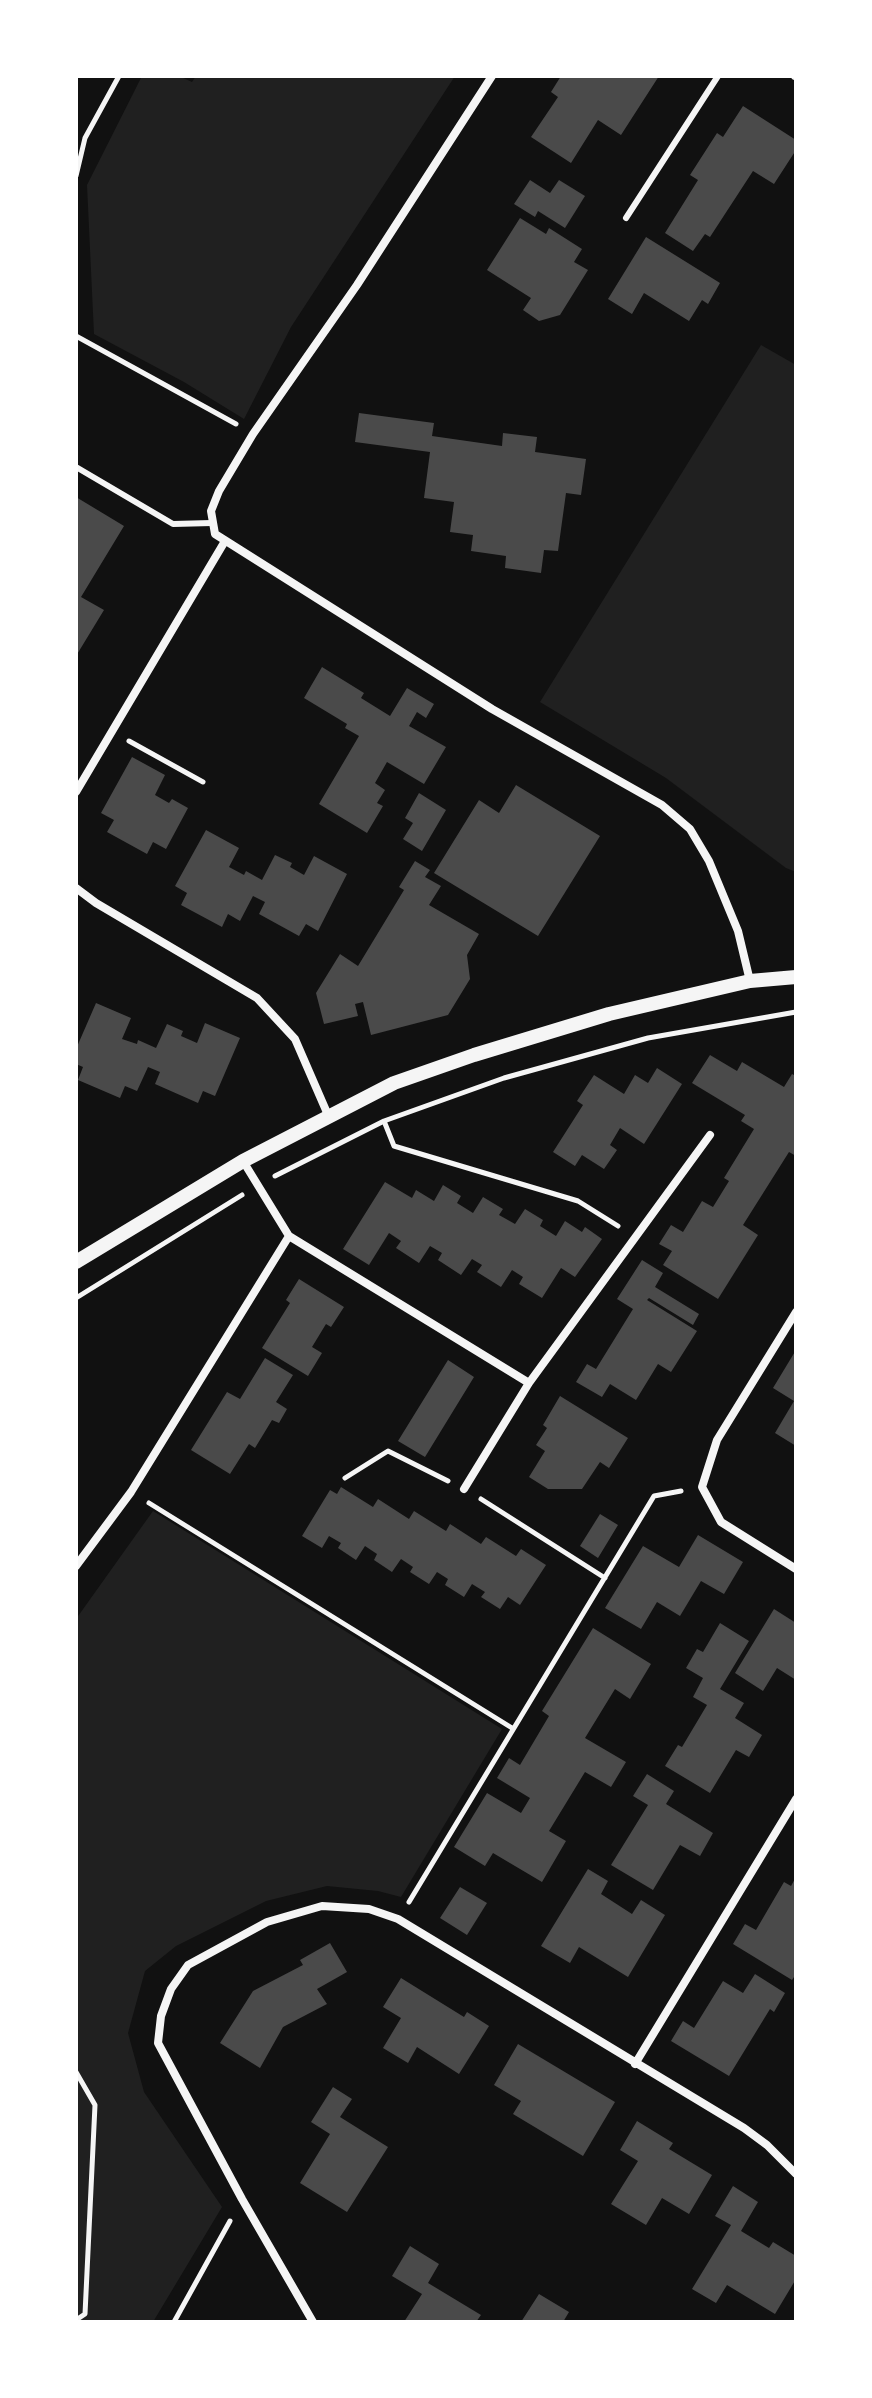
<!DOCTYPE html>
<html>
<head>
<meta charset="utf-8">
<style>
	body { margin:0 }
	#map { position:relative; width:872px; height:2398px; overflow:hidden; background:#111; font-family:Bitter,serif }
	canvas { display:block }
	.frame { position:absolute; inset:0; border:78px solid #fff; pointer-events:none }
</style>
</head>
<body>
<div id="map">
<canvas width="872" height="2398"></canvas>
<div class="frame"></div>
</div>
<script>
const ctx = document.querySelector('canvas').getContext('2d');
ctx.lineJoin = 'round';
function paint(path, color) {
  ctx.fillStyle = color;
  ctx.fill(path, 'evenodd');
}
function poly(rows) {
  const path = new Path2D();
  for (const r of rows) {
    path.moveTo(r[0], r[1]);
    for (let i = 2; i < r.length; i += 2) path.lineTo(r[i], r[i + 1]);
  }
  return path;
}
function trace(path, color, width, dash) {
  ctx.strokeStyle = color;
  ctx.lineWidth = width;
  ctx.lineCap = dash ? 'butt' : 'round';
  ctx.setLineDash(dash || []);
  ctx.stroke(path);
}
paint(poly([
	[142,76,179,76,192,82,196,76,455,76,291,327,244,419,184,382,94,334,87,185],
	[761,345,796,365,796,872,786,868,666,778,540,702],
	[153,1511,502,1729,401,1897,378,1891,327,1886,266,1901,176,1946,145,1971,128,2033,144,2092,222,2207,153,2322,76,2322,76,1619]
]), '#202020');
paint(poly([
	[561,76,659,76,621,135,598,120,571,163,531,137,558,97,551,92],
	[743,106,796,140,796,150,774,184,753,171,710,237,705,234,693,251,665,233,698,180,690,175,717,133,723,137],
	[530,180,550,193,559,180,585,196,565,228,538,211,535,217,514,204],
	[520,218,546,234,549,228,582,249,574,262,588,270,560,315,539,321,523,310,531,298,487,270],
	[646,237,720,283,708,304,702,300,689,321,644,293,632,314,608,299],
	[359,413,434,423,432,436,502,446,503,433,537,437,535,452,586,459,581,495,566,493,558,551,544,550,541,573,505,568,506,556,471,551,473,535,450,532,454,502,424,498,430,452,355,442],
	[76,497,124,526,81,597,104,610,76,656],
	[322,667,364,693,361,698,390,716,407,688,434,704,426,718,417,712,409,726,446,747,424,784,387,762,375,783,385,790,377,803,383,806,367,833,319,804,359,736,345,728,347,724,304,698],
	[132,757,165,775,155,795,169,803,172,799,188,808,166,849,153,842,147,854,107,832,114,820,101,813],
	[516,785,600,836,538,936,434,873,479,800,499,813],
	[419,793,446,810,422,851,403,839,413,823,405,818],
	[206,830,239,848,229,867,244,875,246,871,262,880,275,855,292,863,290,867,304,875,314,856,347,874,318,931,306,924,299,936,259,914,265,902,253,896,240,921,228,914,222,927,181,905,187,893,175,886],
	[415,861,430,870,425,877,441,886,429,905,479,934,467,955,470,979,448,1015,371,1035,363,1002,355,1004,358,1016,324,1024,316,993,340,954,358,966,404,890,399,887],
	[96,1003,131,1018,122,1039,137,1044,138,1040,156,1048,167,1024,183,1031,181,1036,197,1043,205,1023,240,1038,215,1096,203,1091,198,1103,155,1084,160,1072,148,1067,137,1091,125,1086,120,1098,78,1080,83,1067,76,1064,76,1049],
	[710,1055,737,1071,742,1062,784,1087,792,1074,796,1076,796,1156,789,1152,743,1225,758,1235,718,1299,663,1265,672,1251,659,1244,671,1225,683,1232,702,1201,713,1207,729,1181,724,1178,754,1129,741,1121,745,1115,692,1083],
	[657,1068,682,1084,644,1144,620,1128,610,1145,617,1150,604,1169,582,1155,575,1166,553,1152,583,1105,577,1101,594,1075,624,1094,635,1075,648,1083],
	[385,1182,412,1198,416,1190,434,1201,443,1185,461,1196,457,1203,473,1213,483,1197,503,1209,499,1215,515,1224,525,1209,543,1220,540,1226,556,1236,565,1221,582,1232,585,1227,602,1239,575,1277,561,1268,542,1298,519,1284,523,1277,512,1270,501,1287,477,1272,482,1265,472,1259,461,1275,438,1260,442,1253,430,1246,419,1263,396,1248,401,1241,389,1233,369,1265,343,1249],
	[642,1260,663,1273,655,1287,699,1314,693,1325,649,1298,647,1300,697,1331,671,1372,658,1364,636,1400,610,1384,602,1397,576,1382,587,1364,596,1369,633,1309,617,1299],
	[299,1279,344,1307,331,1327,326,1324,312,1347,322,1353,308,1376,262,1348,290,1303,286,1300],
	[796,1350,796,1446,775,1433,794,1401,773,1388],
	[265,1358,293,1375,276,1402,287,1409,279,1423,272,1420,255,1448,249,1444,230,1474,191,1450,227,1392,240,1399],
	[448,1360,474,1377,425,1457,398,1441],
	[560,1396,628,1438,609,1468,600,1462,582,1489,548,1489,529,1477,545,1451,536,1445,547,1428,543,1425],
	[341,1487,373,1507,378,1499,409,1519,414,1511,446,1531,450,1524,481,1544,486,1537,516,1556,521,1549,546,1565,520,1605,508,1597,500,1609,481,1597,485,1592,472,1584,464,1597,445,1585,448,1579,437,1572,429,1584,410,1572,413,1567,401,1559,392,1572,374,1560,377,1554,365,1546,356,1560,338,1548,341,1543,329,1536,322,1548,302,1536,330,1490,337,1494],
	[600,1514,618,1525,598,1558,580,1546],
	[698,1535,743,1562,724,1594,701,1581,680,1616,657,1602,641,1629,605,1608,643,1546,679,1567],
	[774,1609,796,1623,796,1680,777,1668,763,1691,735,1673],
	[720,1623,749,1641,720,1689,744,1703,735,1718,762,1735,749,1757,736,1750,710,1793,665,1766,678,1745,682,1747,707,1705,693,1697,703,1678,686,1668,697,1649,703,1652],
	[593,1628,651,1664,630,1699,615,1689,585,1738,626,1762,611,1787,585,1772,549,1831,566,1841,542,1882,493,1853,485,1866,454,1847,487,1793,521,1813,530,1798,497,1778,509,1758,520,1765,549,1716,542,1711],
	[647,1774,674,1791,666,1804,713,1833,700,1856,680,1845,653,1890,611,1865,648,1805,633,1796],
	[588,1869,608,1881,601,1894,632,1914,641,1900,665,1915,628,1977,579,1947,570,1963,541,1946],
	[796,1877,796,1974,792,1980,733,1944,745,1924,756,1930,784,1882,791,1886],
	[460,1887,487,1903,467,1935,440,1918],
	[330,1943,347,1972,317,1989,327,2004,283,2027,260,2068,220,2043,253,1991,303,1965,300,1960],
	[755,1974,785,1993,774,2012,770,2009,729,2076,671,2041,683,2021,694,2028,723,1981,743,1993],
	[401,1978,464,2017,467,2012,489,2026,459,2074,417,2047,408,2063,383,2048,401,2018,383,2007],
	[518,2044,615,2102,583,2156,513,2114,521,2101,494,2085],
	[333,2087,352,2099,340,2117,388,2147,347,2212,300,2183,330,2134,311,2122],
	[637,2121,673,2143,669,2149,712,2175,689,2214,662,2198,646,2225,611,2204,638,2161,620,2150],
	[733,2186,758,2202,741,2231,769,2248,773,2242,796,2256,796,2279,775,2314,727,2285,716,2303,692,2289,731,2225,715,2216],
	[410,2246,439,2264,428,2283,481,2315,476,2322,404,2322,422,2294,392,2276],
	[539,2294,569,2312,563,2322,521,2322]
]), '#4a4a4a');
trace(poly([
	[76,176,85,138,119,76],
	[76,336,236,424],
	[129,741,203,782],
	[384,1121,394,1146,578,1201,618,1226],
	[275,1176,384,1121,504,1078,648,1038,796,1012],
	[76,1298,242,1195],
	[345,1478,388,1451,448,1481],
	[481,1499,605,1578],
	[149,1503,512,1728],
	[409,1902,654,1496,681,1491],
	[76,2072,95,2105,85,2314,76,2320],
	[174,2322,230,2221]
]), '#f5f5f5', 5);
trace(poly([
	[626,218,718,76],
	[76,467,173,524,212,523]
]), '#f5f5f5', 6);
trace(poly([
	[492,76,357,285,253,434,219,491,211,511,215,534,492,709,662,805,690,829,709,861,738,931,750,981],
	[795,76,796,76],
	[76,792,225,541],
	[76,888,96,903,257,998,295,1039,328,1115],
	[243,1161,289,1236,529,1383],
	[796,1312,717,1440,702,1487,721,1522,796,1569],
	[464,1489,529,1383,710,1135],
	[76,1566,131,1492,289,1236],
	[635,2064,796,1799],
	[313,2322,242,2199,158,2043,161,2016,171,1989,188,1965,267,1922,322,1906,369,1909,398,1919,744,2128,767,2145,796,2174]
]), '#f5f5f5', 8);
trace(poly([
	[76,1262,243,1161,394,1083,474,1055,609,1014,750,981,796,977]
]), '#f5f5f5', 14);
</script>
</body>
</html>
